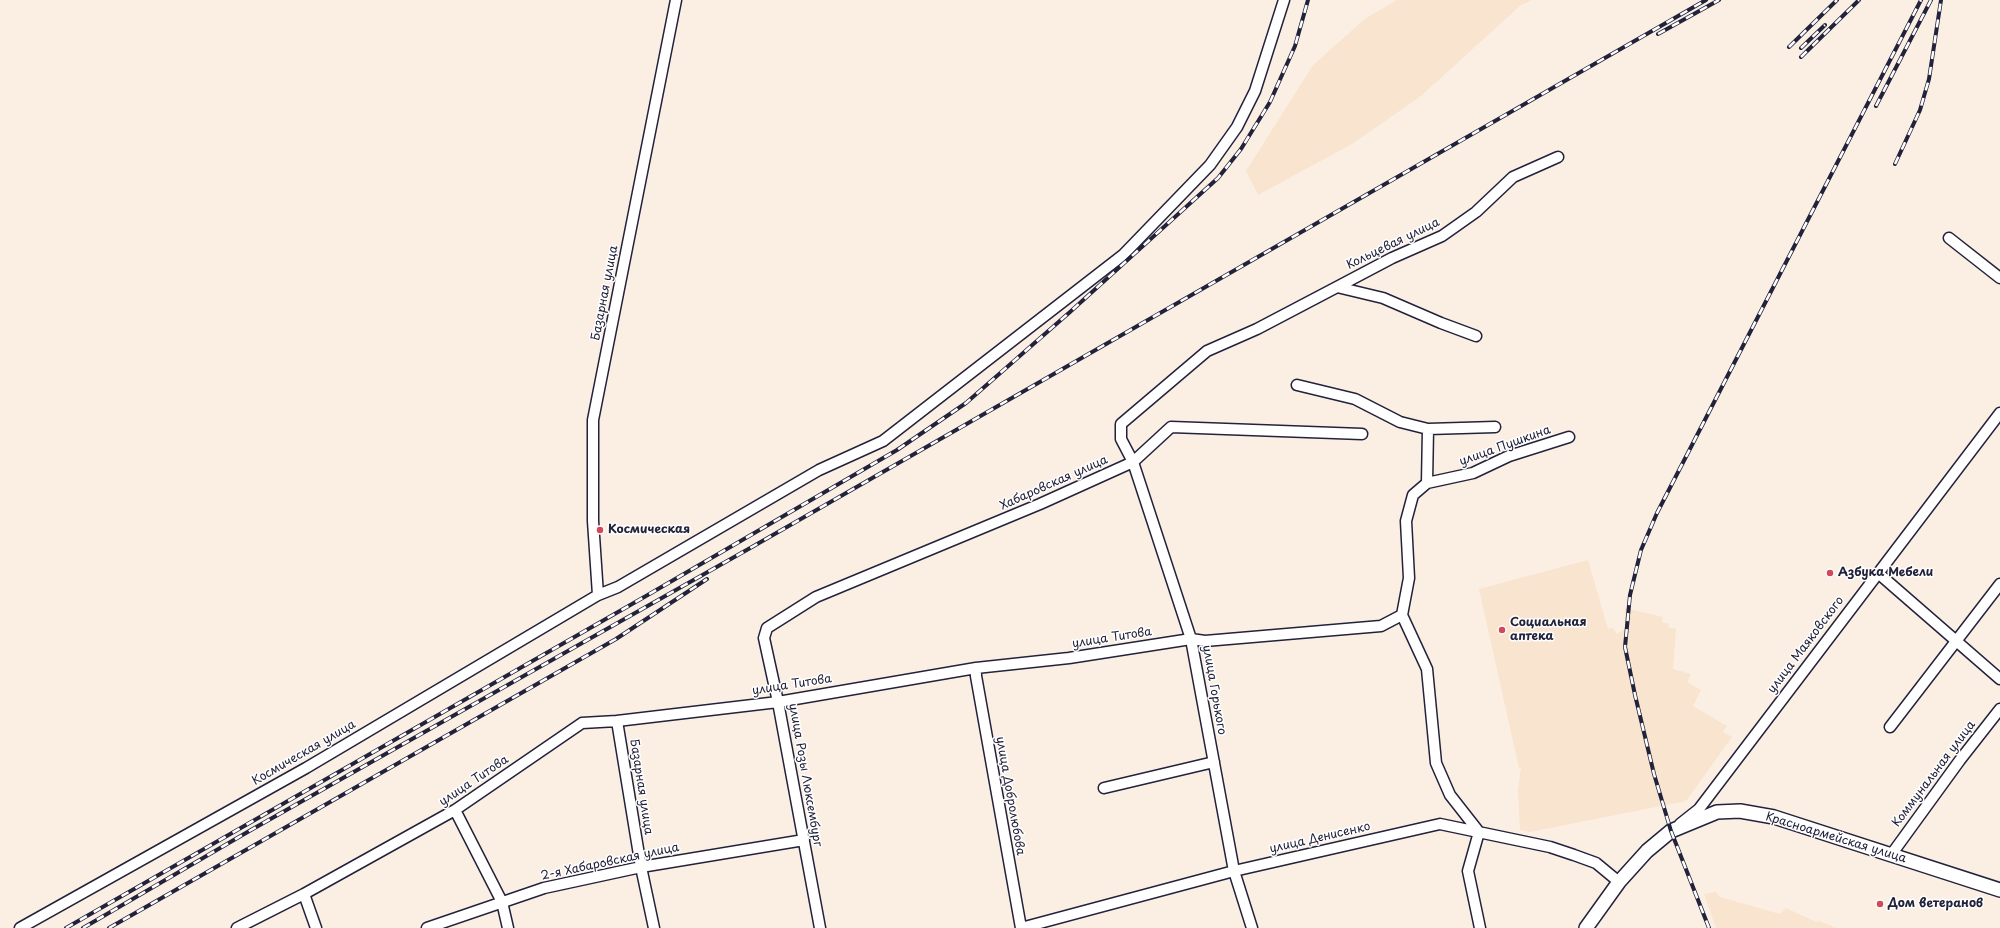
<!DOCTYPE html>
<html>
<head>
<meta charset="utf-8">
<style>
	body { margin:0 }
	canvas { display:block; background:#fbefe3 }
</style>
</head>
<body>
<canvas width="2000" height="928"></canvas>
<script>
const ctx = document.querySelector('canvas').getContext('2d');
ctx.lineJoin = 'round';
function paint(path, color) {
  ctx.fillStyle = color;
  ctx.fill(path, 'evenodd');
}
function poly(rows) {
  const path = new Path2D();
  for (const r of rows) {
    path.moveTo(r[0], r[1]);
    for (let i = 2; i < r.length; i += 2) path.lineTo(r[i], r[i + 1]);
  }
  return path;
}
function trace(path, color, width, dash) {
  ctx.strokeStyle = color;
  ctx.lineWidth = width;
  ctx.lineCap = dash ? 'butt' : 'round';
  ctx.setLineDash(dash || []);
  ctx.stroke(path);
}
function drawText(font, color, halo, rows, align = 'center') {
  ctx.font = font + ' "Playpen Sans",sans-serif';
  ctx.lineWidth = 3;
  ctx.setLineDash([]);
  ctx.textBaseline = 'middle';
  ctx.strokeStyle = halo;
  ctx.fillStyle = color;
  for (const [text, x, y, turn = 0] of rows) {
    ctx.save();
    ctx.translate(x, y);
    ctx.rotate((+turn || 0) * Math.PI / 180);
    ctx.textAlign = isNaN(turn) ? turn : align;
    if (halo) ctx.strokeText(text, 0, 0);
    ctx.fillText(text, 0, 0);
    ctx.restore();
  }
}
paint(poly([
	[1397,0,1532,0,1521,5,1421,96,1352,144,1258,195,1246,171,1313,65,1366,18],
	[1588,560,1608,629,1613,628,1617,634,1625,629,1625,608,1663,617,1662,622,1669,624,1668,627,1676,629,1673,669,1691,674,1687,682,1701,690,1693,706,1727,726,1723,732,1732,737,1686,801,1530,832,1520,830,1518,790,1521,768,1519,768,1479,589],
	[1716,892,1720,897,1780,914,1786,908,1816,922,1819,921,1837,928,1716,928,1704,894]
]), '#f8e4cf');
const minor = poly([
	[1949,238,2000,278],
	[1337,287,1392,258,1442,236,1476,212,1513,177,1558,157],
	[1297,385,1355,399,1400,422,1428,429,1495,427],
	[1427,483,1428,429],
	[1878,573,2000,679],
	[598,595,593,521,593,420,676,0],
	[976,668,976,676,1021,928,1234,871,1440,824,1550,847,1574,855,1596,863,1619,882],
	[617,721,641,867,654,928],
	[1890,727,2000,584],
	[1104,788,1214,762],
	[455,810,502,902,508,928],
	[1680,824,1699,809,2000,413],
	[1891,855,1960,760,2000,709],
	[304,894,316,928],
	[20,928,306,768,598,595,618,587,819,470,883,441,1123,255,1210,165,1237,127,1255,91,1284,0],
	[237,928,304,894,455,810,582,723,617,721,778,702,976,668,1069,658,1191,639,1205,641,1381,626,1402,615],
	[427,928,544,888,641,867,804,840],
	[820,928,778,702,764,638,767,628,816,597,1040,504,1133,462,1171,427,1362,434],
	[1252,928,1234,871,1191,639,1133,462,1121,439,1121,424,1207,351,1257,329,1337,287,1383,298,1441,323,1476,336],
	[1480,928,1468,871,1479,832,1450,795,1436,763,1427,669,1402,615,1409,578,1406,521,1413,495,1427,483,1473,473,1509,456,1569,437]
]);
const tertiary = poly([
	[1586,928,1619,882,1647,851,1671,831,1717,812,1740,811,1774,817,2000,890]
]);
trace(minor, '#22223b', 13);
trace(tertiary, '#22223b', 16);
trace(minor, '#fff', 10);
trace(tertiary, '#fff', 13);
const rail = poly([
	[1658,34,1719,0],
	[1789,47,1837,0],
	[1801,48,1825,25],
	[1801,57,1859,0],
	[1876,106,1931,0],
	[1895,164,1920,110,1929,79,1941,0],
	[66,928,646,596,897,450,966,403,1070,312,1218,178,1241,149,1270,102,1295,46,1308,0],
	[83,928,251,830,752,547,1706,0],
	[109,928,616,639,707,579],
	[1709,928,1671,831,1654,774,1635,695,1625,647,1630,595,1641,550,1657,513,1921,0]
]);
trace(rail, '#22223b', 4);
trace(rail, '#fff', 2.5, [8]);
for (const [x, y, r, color] of [
	[600,530,4,"#d1495b"],
	[1830,573,4,"#d1495b"],
	[1502,630,4,"#d1495b"],
	[1880,904,4,"#d1495b"]
]) {
  const dot = new Path2D();
  dot.arc(x, y, r, 0, 2 * Math.PI);
  ctx.fillStyle = color;
  ctx.fill(dot);
  trace(dot, '#fff', 1.5);
}
drawText('12px', '#22223b', '#fff', [
	["Кольцевая улица",1393,244,-26],
	["Базарная улица",605,293,-79],
	["улица Пушкина",1505,446,-20],
	["Хабаровская улица",1054,483,-24],
	["улица Титова",1112,638,-9],
	["улица Маяковского",1806,645,-53],
	["улица Титова",792,685,-9],
	["улица Горького",1214,690,80],
	["Космическая улица",304,753,-30],
	["Коммунальная улица",1934,774,-53],
	["улица Розы Люксембург",805,775,80],
	["улица Титова",474,781,-34],
	["Базарная улица",641,787,81],
	["улица Добролюбова",1010,796,80],
	["улица Денисенко",1320,838,-13],
	["Красноармейская улица",1836,838,17],
	["2-я Хабаровская улица",610,862,-12]
]);
drawText('bold 12px', '#22223b', '#fff', [
	["Космическая",608,530],
	["Азбука Мебели",1838,573],
	["Социальная",1510,623],
	["аптека",1510,637],
	["Дом ветеранов",1888,904]
], 'left');
</script>
</body>
</html>
